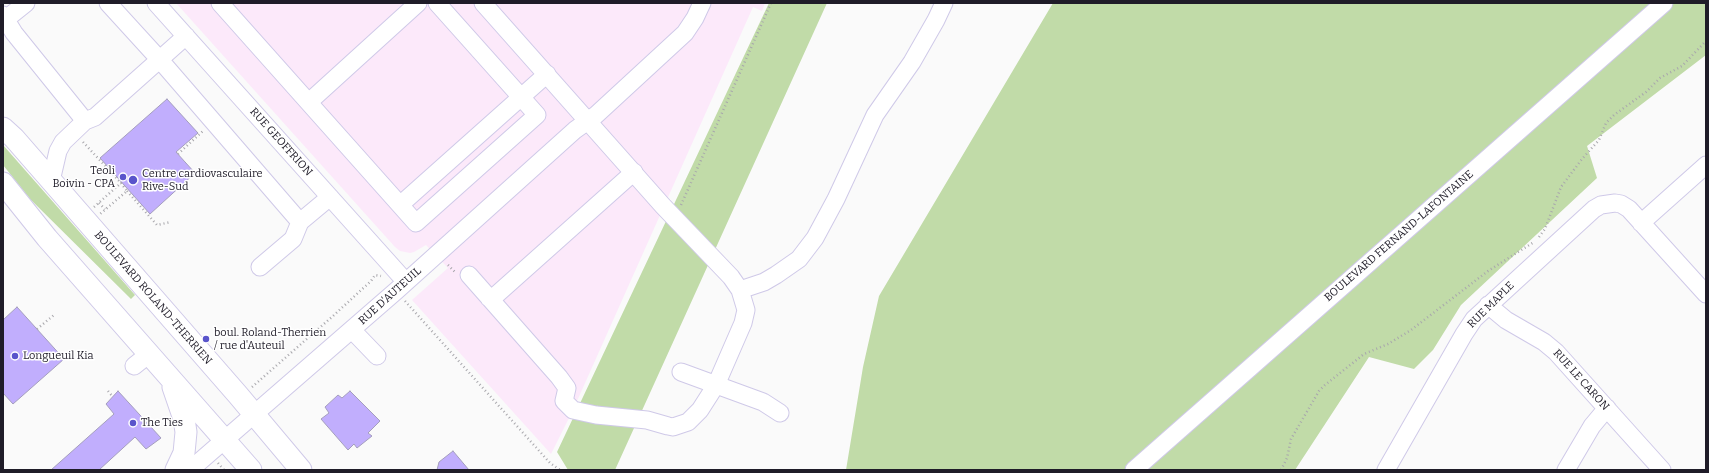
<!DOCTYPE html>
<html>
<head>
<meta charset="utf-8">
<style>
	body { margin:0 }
	#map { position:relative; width:1709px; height:473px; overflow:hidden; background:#fafafa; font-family:Bitter,serif }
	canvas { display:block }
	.frame { position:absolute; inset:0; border:4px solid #1f1c28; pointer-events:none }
</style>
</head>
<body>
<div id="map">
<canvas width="1709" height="473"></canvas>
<div class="frame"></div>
</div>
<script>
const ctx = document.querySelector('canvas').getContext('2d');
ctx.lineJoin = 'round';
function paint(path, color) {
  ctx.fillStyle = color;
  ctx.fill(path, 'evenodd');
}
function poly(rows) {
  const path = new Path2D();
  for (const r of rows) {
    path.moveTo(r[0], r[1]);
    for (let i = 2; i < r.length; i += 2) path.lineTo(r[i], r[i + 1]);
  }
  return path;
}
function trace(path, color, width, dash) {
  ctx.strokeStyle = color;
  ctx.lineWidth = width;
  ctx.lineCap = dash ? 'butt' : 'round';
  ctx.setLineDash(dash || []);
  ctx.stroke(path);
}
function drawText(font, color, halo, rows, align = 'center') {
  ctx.font = font + ' Bitter,serif';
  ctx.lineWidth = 3;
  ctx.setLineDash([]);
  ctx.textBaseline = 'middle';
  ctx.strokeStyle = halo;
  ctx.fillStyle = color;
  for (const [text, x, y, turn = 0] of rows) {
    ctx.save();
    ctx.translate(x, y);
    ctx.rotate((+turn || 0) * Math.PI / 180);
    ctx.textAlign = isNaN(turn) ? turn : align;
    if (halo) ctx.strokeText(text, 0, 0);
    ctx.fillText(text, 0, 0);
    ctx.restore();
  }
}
paint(poly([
	[176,3,765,3,762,11,753,7,573,410,551,454,412,300,448,268,447,267,426,245,414,252,410,253,400,251,395,247]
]), '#fce9fa');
paint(poly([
	[769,3,827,3,615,470,568,470,557,452],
	[1053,3,1706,3,1706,55,1587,146,1597,178,1461,305,1433,350,1414,369,1369,357,1295,470,846,470,863,367,879,296],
	[3,145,135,295,131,299,31,200,3,165]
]), '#c1dba8');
const building = poly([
	[167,99,198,133,176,152,195,173,150,214,100,158,167,99],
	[17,307,64,359,13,404,3,393,3,320,17,307],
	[118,391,161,438,146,449,135,437,99,470,51,470,114,414,106,404,118,391],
	[350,391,380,421,368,433,372,436,357,448,354,444,348,450,321,419,329,413,325,407,338,395,342,398,350,391],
	[453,451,469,470,437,470,439,462,453,451]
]);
paint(building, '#c1aefd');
trace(building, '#a49ebd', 1);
const minor = poly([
	[108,3,160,60,300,222,330,197],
	[156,3,406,282],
	[220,3,416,223,537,115,437,3],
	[3,15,14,33,85,121],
	[6,19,26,3],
	[309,102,418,3],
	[51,181,58,151,63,142,85,121,95,117,186,36],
	[400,205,547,74],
	[1641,223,1706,165],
	[260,267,293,239,300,222],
	[469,275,559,377,567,388,564,401,573,410,596,415,647,420,668,426,673,427,688,422,700,410,716,385,743,323,746,310,740,290,731,277,663,206,483,3],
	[740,290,764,282,776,275,799,259,815,238,836,199,875,115,912,62,936,20,944,3],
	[489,298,495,296,634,172],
	[1488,305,1506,320,1544,342,1556,352,1662,470],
	[352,330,377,356],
	[134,366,149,354],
	[681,372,763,402,780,413],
	[190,470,396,291,575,130,596,115,685,33,695,18,702,3],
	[1134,470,1664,3],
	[1386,470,1464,334,1474,319,1594,209,1601,205,1615,203,1621,204,1629,209,1706,294],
	[1566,470,1592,426,1607,408]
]);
const major = poly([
	[3,128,14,138,238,395,301,470],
	[3,183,47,238,251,470],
	[173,387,184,419,186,432,184,453,176,470]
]);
trace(minor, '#cfc9e8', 19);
trace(major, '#cfc9e8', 23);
trace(poly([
	[83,142,121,183],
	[178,154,203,131],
	[127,191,157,225,171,222],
	[99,203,105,209],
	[681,205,771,3],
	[94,207,121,183,127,191,100,214],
	[1539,237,1545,229,1561,187,1582,159,1599,140,1606,123,1614,115,1646,92,1660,78,1682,66,1706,41],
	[448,265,455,272],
	[405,301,550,463,560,470],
	[37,329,54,315],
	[252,387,333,316,371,281,375,275,381,276],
	[108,391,113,397],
	[218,463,224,470],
	[1281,470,1287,458,1291,439,1319,391,1325,385,1364,354,1388,344,1411,330,1488,271,1534,242]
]), '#a8a7ac', 2.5, [1, 3]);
trace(minor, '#fff', 17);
trace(major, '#fff', 21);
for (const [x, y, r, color] of [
	[123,177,4,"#5954cb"],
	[133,180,5,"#5954cb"],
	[206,339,4,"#5954cb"],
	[15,356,4,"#5954cb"],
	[133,423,4,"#5954cb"]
]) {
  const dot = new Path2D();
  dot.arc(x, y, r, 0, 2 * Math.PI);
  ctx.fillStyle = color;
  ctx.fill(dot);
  trace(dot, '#fff', 1.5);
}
drawText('11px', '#1f1c28', '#fff', [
	["RUE GEOFFRION",281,142,48],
	["BOULEVARD FERNAND-LAFONTAINE",1399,236,-41],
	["RUE D'AUTEUIL",390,296,-42],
	["BOULEVARD ROLAND-THERRIEN",153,298,49],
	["RUE MAPLE",1491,305,-45],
	["RUE LE CARON",1581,380,48]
]);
drawText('11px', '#1f1c28', '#fff', [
	["Teoli",115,171,"right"],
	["Boivin - CPA",115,184,"right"],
	["Centre cardiovasculaire",142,174],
	["Rive-Sud",142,187],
	["boul. Roland-Therrien",214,333],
	["/ rue d'Auteuil",214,346],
	["Longueuil Kia",23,356],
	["The Ties",141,423]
], 'left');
</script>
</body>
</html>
